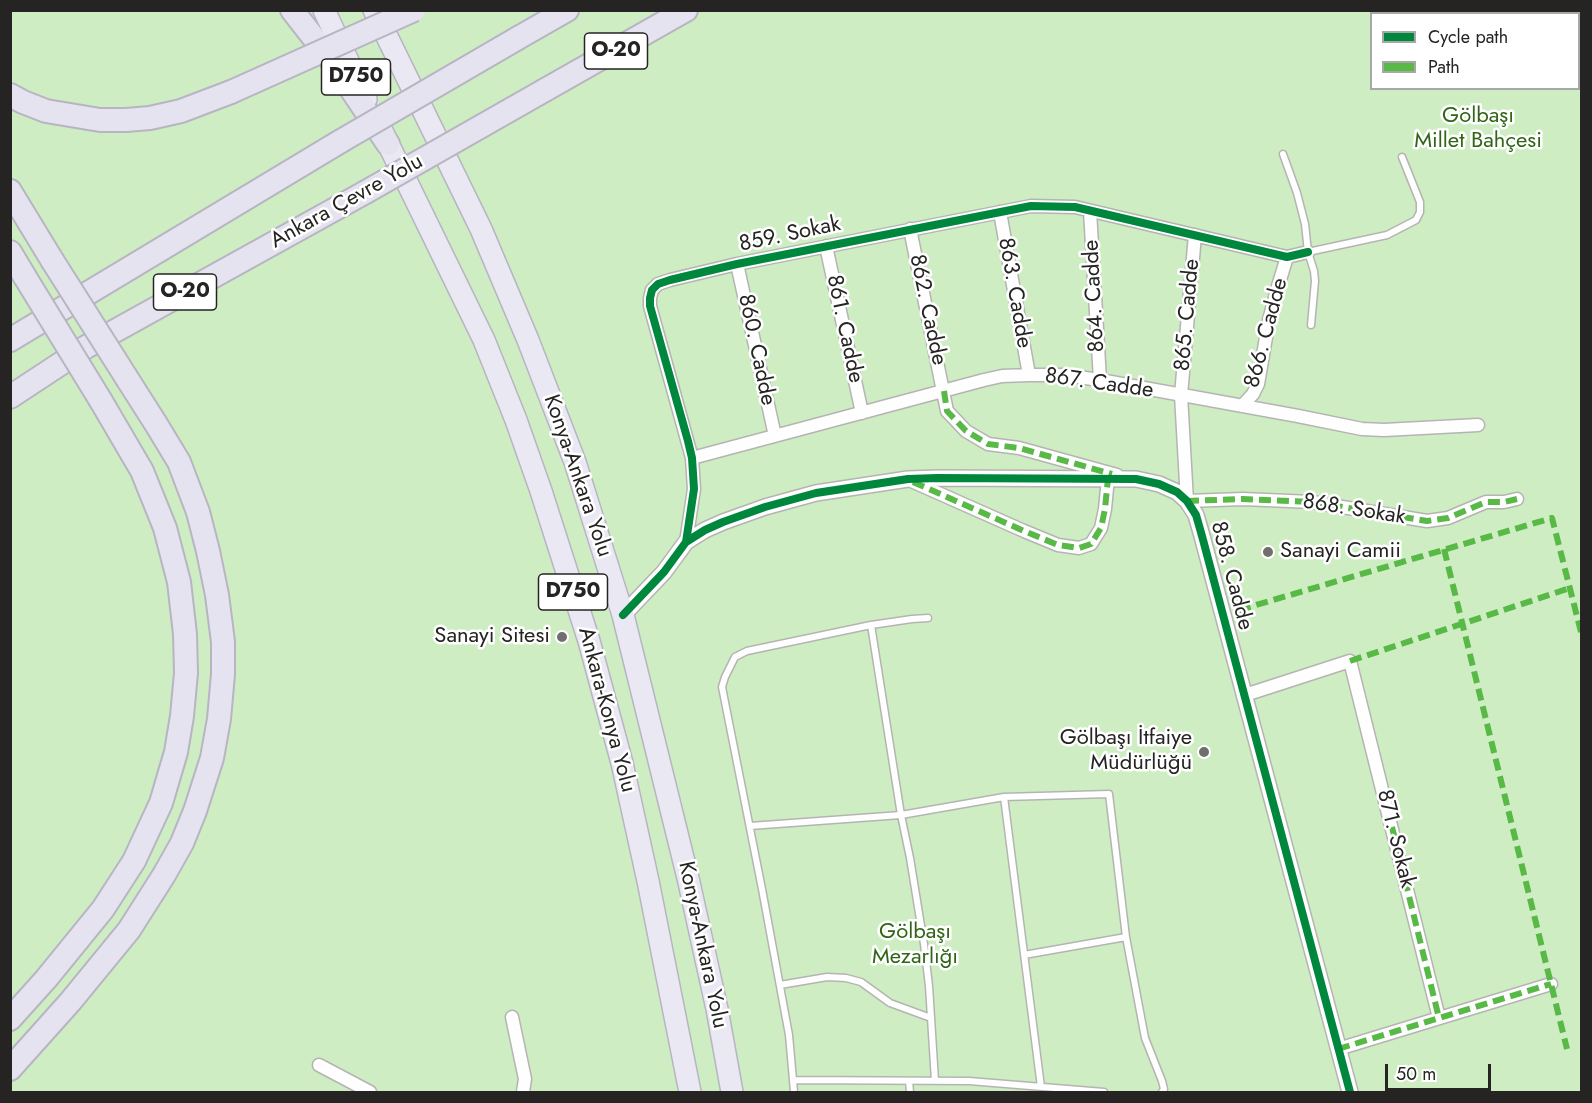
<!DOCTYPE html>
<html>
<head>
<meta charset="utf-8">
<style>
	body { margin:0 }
	#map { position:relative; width:1592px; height:1103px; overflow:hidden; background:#fbf9f8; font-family:Jost,sans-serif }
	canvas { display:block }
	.frame { position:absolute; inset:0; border:12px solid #252423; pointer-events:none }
	.legend { position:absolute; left:1370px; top:12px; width:210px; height:78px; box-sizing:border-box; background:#fff; border:2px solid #a8a7a7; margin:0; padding:8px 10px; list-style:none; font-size:18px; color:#252423 }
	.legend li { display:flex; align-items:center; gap:12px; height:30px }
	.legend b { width:30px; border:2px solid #a8a7a7 }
	.scale { position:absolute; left:1385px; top:1064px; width:106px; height:27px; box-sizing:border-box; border:3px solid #252423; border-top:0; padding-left:8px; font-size:18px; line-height:21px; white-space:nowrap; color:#252423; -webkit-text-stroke:4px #fff; paint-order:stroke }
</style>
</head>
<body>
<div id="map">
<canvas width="1592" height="1103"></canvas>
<div class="frame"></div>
<ul class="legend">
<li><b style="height:8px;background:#00873e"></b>Cycle path</li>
<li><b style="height:8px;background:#58b947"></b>Path</li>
</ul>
<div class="scale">50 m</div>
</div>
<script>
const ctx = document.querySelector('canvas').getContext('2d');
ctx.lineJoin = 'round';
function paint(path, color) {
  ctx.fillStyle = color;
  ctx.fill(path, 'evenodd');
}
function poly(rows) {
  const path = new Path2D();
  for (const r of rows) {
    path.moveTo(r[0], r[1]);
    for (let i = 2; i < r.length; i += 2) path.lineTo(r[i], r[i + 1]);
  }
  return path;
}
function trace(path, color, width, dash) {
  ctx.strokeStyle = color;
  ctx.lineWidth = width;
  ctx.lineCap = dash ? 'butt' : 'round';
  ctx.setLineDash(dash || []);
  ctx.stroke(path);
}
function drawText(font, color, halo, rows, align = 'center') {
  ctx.font = font + ' Jost,sans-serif';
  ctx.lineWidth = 5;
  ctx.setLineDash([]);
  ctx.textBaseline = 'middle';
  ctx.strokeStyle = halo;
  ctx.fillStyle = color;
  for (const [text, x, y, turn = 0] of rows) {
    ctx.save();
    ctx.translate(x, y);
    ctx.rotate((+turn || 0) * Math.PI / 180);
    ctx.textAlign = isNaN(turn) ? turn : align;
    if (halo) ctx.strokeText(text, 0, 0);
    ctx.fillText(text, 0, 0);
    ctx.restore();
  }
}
paint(poly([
	[10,11,1581,11,1581,1092,11,1092],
	[1372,14,1578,14,1578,88,1372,88]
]), '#cfedc2');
const service = poly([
	[1283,154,1297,193,1305,224,1308,252,1314,271,1315,281,1311,325],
	[1308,252,1387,235,1416,220,1420,212,1420,202,1402,157],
	[871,625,901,815,910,858,924,944,929,986,935,1081],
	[1004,797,1041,1087],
	[750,826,901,815,1004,797,1109,794,1126,937,1145,1038,1162,1081,1164,1089,1162,1092],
	[1024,955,1126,937],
	[780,985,827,977,846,978,861,982,890,1003,931,1018],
	[793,1080,789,1035,762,889,722,687,725,677,735,657,747,651,871,625,912,619,928,618],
	[909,1081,910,1092],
	[794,1092,793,1080,969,1081,1104,1092]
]);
const minor = poly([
	[1090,211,1100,380],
	[1000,212,1029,375],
	[910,229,947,411,966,431,988,444,1019,448,1117,475],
	[1195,235,1181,395,1187,501,1243,499,1312,502,1427,521,1448,518,1486,502,1504,502,1517,499],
	[826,246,862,413],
	[737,264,775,436],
	[1242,406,1253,394,1258,384,1269,320,1279,283,1287,257],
	[692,458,984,380,1002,376,1029,375,1064,375,1100,380,1298,416,1362,429,1384,430,1478,425],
	[909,480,1024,531,1058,545,1079,548,1091,544,1101,528,1105,509,1108,478],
	[686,542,694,489,692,458,650,306,650,298,652,290,658,284,670,280,737,264,1031,206,1075,207,1287,257,1308,252],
	[1245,695,1350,661,1439,1018],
	[512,1017,525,1079,523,1092],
	[1338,1049,1551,984],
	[319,1065,370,1092]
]);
const tertiary = poly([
	[623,615,664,572,686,542,705,530,723,522,765,507,816,493,908,479,937,478,1136,479,1159,484,1177,492,1187,501,1196,515,1202,536,1350,1092]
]);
const trunk = poly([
	[324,10,366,99],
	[374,10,481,229,528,340,575,462,623,615,688,878,717,1009,732,1092],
	[380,127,484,340,516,420,541,491,589,641,622,763,648,881,690,1092]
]);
const motorway = poly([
	[292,10,335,65,388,144],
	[518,38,567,10],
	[545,90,686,10],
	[10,95,23,102,46,111,100,120,126,120,150,118,181,111,231,92],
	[10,191,52,260],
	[10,252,25,277],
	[10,340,341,141],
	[10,397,86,347,364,193],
	[10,1019,46,979,103,909,134,861,161,803,176,752,182,716,186,673,185,634,179,582,165,528,142,471,101,401],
	[10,1069,70,1002,129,930,164,875,182,843,195,811,212,758,219,719,223,674,223,642,217,595,208,551,198,512,179,462,156,424,128,380]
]);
trace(service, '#b5b4b3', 9);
trace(minor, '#b5b4b3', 15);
trace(tertiary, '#b5b4b3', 18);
trace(trunk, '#b8b5c3', 24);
trace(motorway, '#b8b5c3', 26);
trace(service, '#fefefe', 6);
trace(minor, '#fefefe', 12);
trace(tertiary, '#fefefe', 15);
trace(trunk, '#eae8f2', 21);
trace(motorway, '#e5e3f0', 22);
const motorwayBridge = poly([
	[231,92,414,10],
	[341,141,518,38],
	[364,193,545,90],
	[52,260,128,380],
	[25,277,101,401]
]);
trace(motorwayBridge, '#b8b5c3', 26, []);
trace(motorwayBridge, '#e5e3f0', 22);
trace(poly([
	[944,391,947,411,966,431,988,444,1019,448,1112,474],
	[913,482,1024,531,1058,545,1079,548,1091,544,1101,528,1105,509,1108,478],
	[1187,501,1243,499,1312,502,1427,521,1448,518,1486,502,1504,502,1517,499],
	[1444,549,1567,1049],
	[1239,610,1552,518,1582,636],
	[1350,661,1570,588],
	[1392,827,1439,1018],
	[1338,1049,1551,984]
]), '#58b947', 6, [12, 6]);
trace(poly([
	[686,542,705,530,723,522,765,507,816,493,908,479,937,478,1136,479,1159,484,1177,492,1187,501,1196,515,1202,536,1350,1092],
	[623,615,664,572,686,542,694,489,692,458,688,441,650,306,650,298,652,290,658,284,670,280,737,264,1031,206,1075,207,1287,257,1308,252]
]), '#00873e', 8);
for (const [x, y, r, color] of [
	[1268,552,6,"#706f6e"],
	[562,637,6,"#706f6e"],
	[1204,752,6,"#706f6e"]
]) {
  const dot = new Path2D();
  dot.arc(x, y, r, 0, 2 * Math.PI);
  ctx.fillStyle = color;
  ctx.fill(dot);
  trace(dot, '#fff', 2);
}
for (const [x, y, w] of [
	[616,51,63],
	[356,77,69],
	[185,292,63],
	[573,592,69]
]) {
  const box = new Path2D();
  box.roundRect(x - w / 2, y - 18, w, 36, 4.5);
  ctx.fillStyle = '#fff';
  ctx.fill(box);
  trace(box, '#252423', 1.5);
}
drawText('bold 21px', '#252423', null, [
	["O-20",616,51],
	["D750",356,77],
	["O-20",185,292],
	["D750",573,592]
]);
drawText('22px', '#306517', '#fff', [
	["Gölbaşı",1478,117],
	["Millet Bahçesi",1478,142],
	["Gölbaşı",915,933],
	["Mezarlığı",915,958]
]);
drawText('22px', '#252423', '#fff', [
	["Ankara Çevre Yolu",347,202,-29],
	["859. Sokak",790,235,-12],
	["863. Cadde",1014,293,80],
	["864. Cadde",1095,296,-93],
	["862. Cadde",927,310,78],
	["865. Cadde",1188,315,-85],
	["861. Cadde",844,329,78],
	["866. Cadde",1267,333,-75],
	["860. Cadde",756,350,78],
	["867. Cadde",1099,384,8],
	["Konya-Ankara Yolu",577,476,71],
	["868. Sokak",1354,510,9],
	["858. Cadde",1231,576,75],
	["Ankara-Konya Yolu",606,710,75],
	["871. Sokak",1395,839,76],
	["Konya-Ankara Yolu",702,945,78]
]);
drawText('22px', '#252423', '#fff', [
	["Sanayi Camii",1280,552,"left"],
	["Sanayi Sitesi",550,637],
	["Gölbaşı İtfaiye",1192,739],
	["Müdürlüğü",1192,764]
], 'right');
</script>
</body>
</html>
